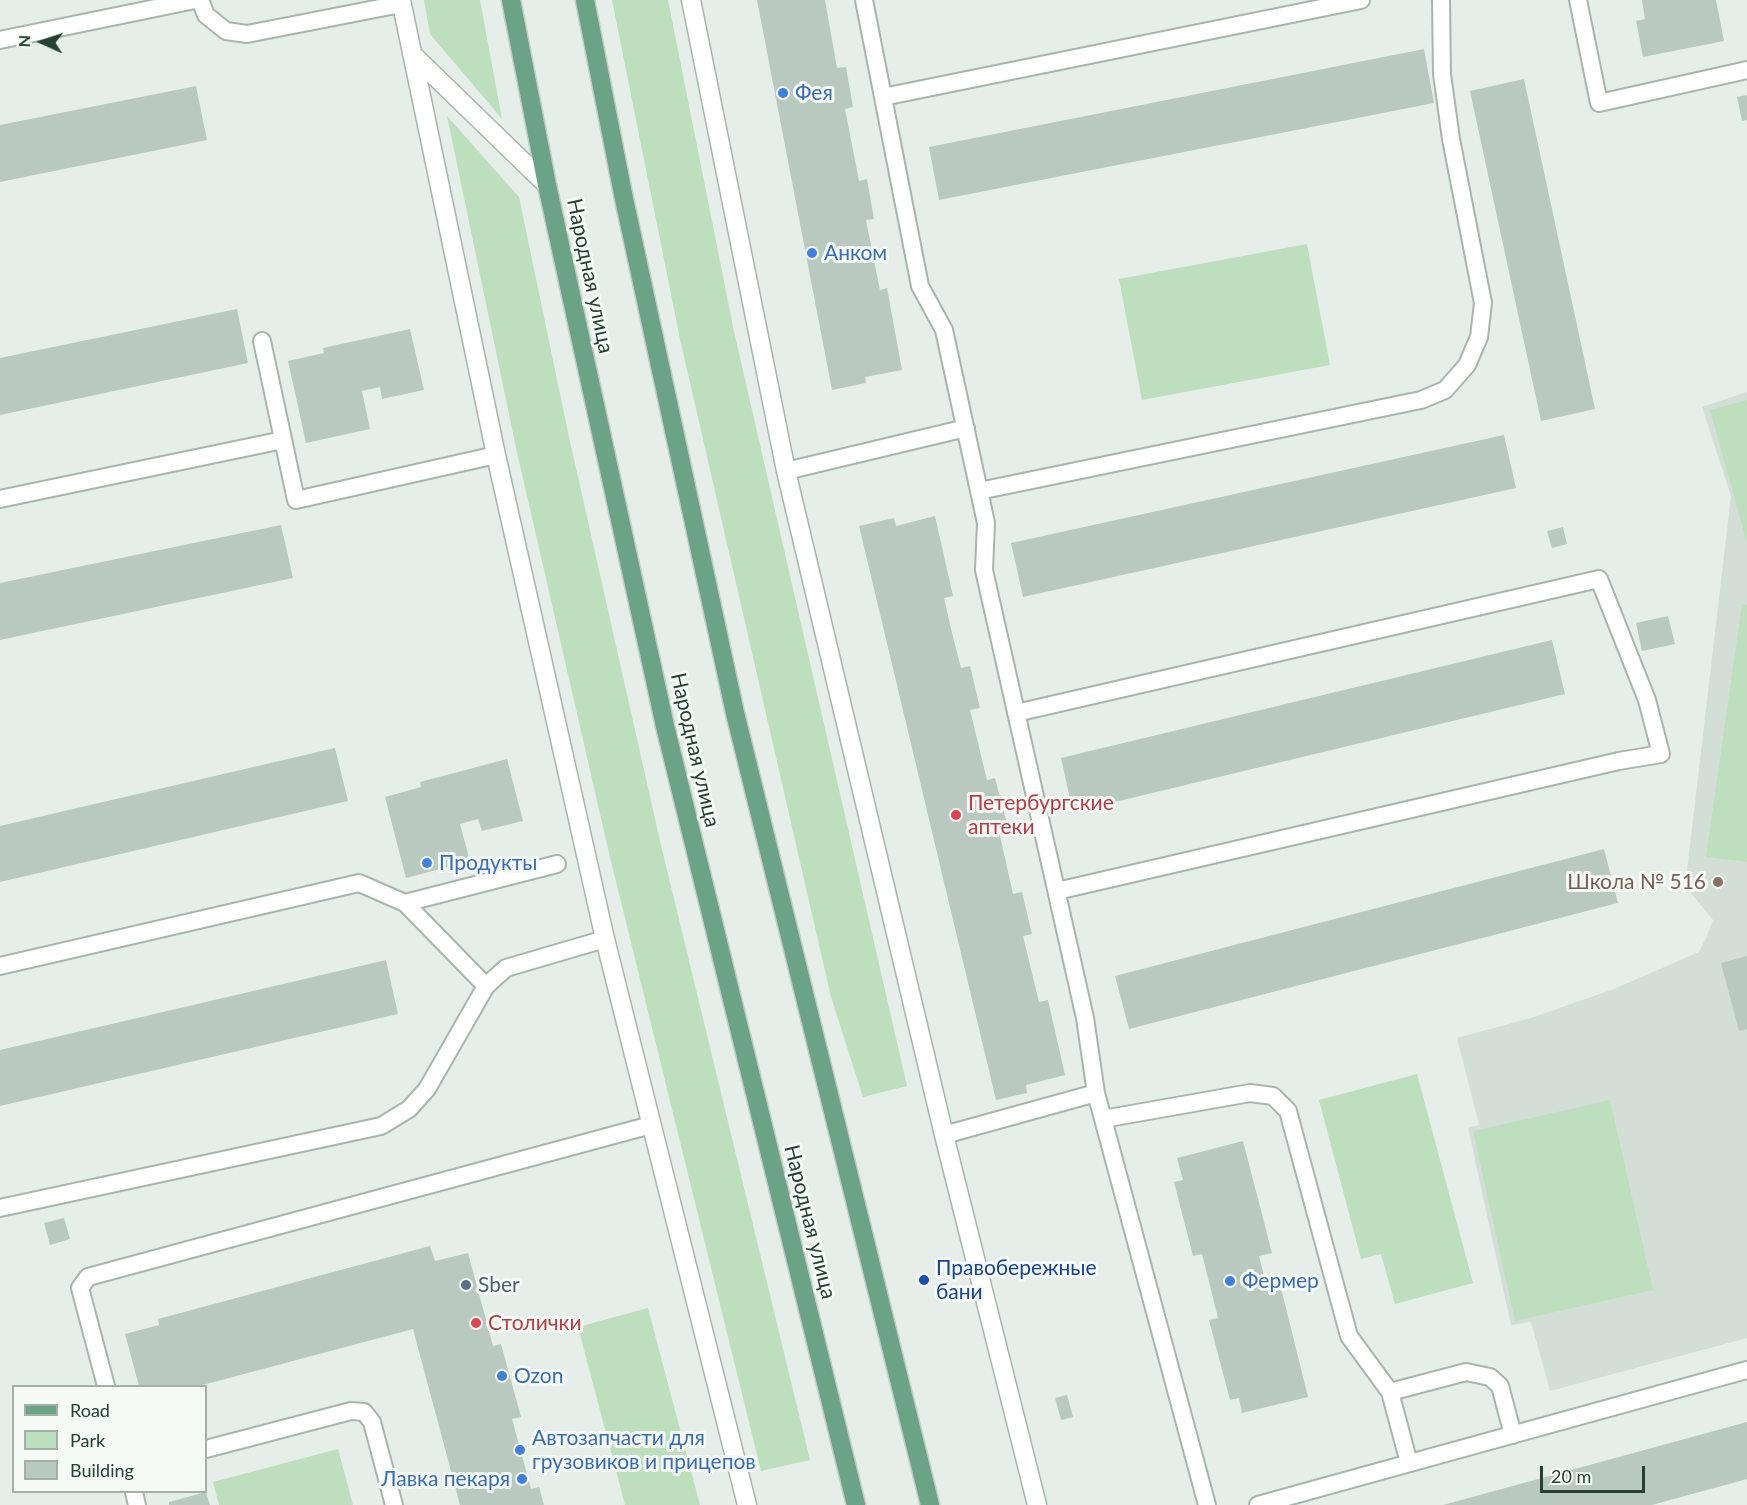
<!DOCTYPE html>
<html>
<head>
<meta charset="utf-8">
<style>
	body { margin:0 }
	#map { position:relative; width:1747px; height:1505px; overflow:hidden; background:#e5eee8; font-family:Lato,sans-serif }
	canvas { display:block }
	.legend { position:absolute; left:12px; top:1385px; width:195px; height:108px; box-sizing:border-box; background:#f6faf7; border:2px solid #a2b0a8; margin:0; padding:8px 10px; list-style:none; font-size:18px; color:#244031 }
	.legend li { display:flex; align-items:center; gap:12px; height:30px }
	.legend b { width:30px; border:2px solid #a2b0a8 }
	.north { position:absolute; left:12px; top:12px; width:60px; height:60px; -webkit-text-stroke:4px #f6faf7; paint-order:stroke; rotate:273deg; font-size:16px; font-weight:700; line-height:24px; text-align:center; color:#244031 }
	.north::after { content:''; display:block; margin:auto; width:21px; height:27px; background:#244031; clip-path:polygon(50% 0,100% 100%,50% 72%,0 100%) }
	.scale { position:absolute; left:1540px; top:1466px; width:105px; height:27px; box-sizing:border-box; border:3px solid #244031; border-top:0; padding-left:8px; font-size:18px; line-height:21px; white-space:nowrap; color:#244031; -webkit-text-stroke:4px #f6faf7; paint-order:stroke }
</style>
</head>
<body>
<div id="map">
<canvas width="1747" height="1505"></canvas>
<ul class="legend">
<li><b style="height:8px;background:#6aa385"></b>Road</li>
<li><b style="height:16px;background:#bedfbe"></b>Park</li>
<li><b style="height:16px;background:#bac9c0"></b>Building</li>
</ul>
<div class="north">N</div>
<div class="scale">20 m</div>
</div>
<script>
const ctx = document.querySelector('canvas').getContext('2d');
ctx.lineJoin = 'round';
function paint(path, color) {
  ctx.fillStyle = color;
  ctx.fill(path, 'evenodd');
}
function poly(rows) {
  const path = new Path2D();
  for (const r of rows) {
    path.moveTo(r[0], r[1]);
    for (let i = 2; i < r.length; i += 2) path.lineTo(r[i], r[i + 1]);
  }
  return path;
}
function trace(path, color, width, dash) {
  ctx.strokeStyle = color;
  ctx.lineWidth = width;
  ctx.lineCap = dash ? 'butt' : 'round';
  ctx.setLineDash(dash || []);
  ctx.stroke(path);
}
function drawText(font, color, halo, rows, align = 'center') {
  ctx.font = font + ' Lato,sans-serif';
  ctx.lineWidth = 6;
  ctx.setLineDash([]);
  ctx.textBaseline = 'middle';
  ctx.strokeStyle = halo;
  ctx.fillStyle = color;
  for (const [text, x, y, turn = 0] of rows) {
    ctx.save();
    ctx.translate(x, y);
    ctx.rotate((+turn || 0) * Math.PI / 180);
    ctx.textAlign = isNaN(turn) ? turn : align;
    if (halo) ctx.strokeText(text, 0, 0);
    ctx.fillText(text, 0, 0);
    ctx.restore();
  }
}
paint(poly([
	[1747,392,1747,1338,1550,1391,1531,1322,1511,1325,1468,1128,1479,1125,1457,1038,1531,1018,1614,989,1699,952,1707,936,1713,920,1691,893,1687,871,1731,496,1702,407]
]), '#d3ded6');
paint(poly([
	[424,0,480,0,502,119,430,34],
	[612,0,668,0,733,327,907,1086,863,1097,831,997,680,339],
	[447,116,519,197,569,437,660,841,810,1460,761,1471,609,853,516,448],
	[1307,244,1330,365,1142,400,1119,279],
	[1747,400,1747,543,1710,410],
	[1742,604,1747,605,1747,862,1706,857],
	[1417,1074,1473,1283,1395,1304,1381,1254,1361,1259,1319,1100],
	[1610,1100,1653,1290,1515,1321,1473,1131],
	[648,1308,700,1505,625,1505,578,1327],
	[338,1449,353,1505,219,1505,213,1482]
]), '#bedfbe');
paint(poly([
	[757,0,825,0,837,68,846,67,853,107,845,109,859,181,867,179,874,219,866,220,880,290,887,288,902,370,865,377,866,383,832,390],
	[1642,0,1716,0,1724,41,1643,57,1636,21,1645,19],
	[1424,49,1434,103,939,200,929,147],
	[1524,79,1595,409,1541,421,1470,91],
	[196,86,207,140,0,182,0,125],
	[1747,95,1747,120,1742,121,1737,97],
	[237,309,248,363,0,415,0,358],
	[410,329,424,390,382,399,380,387,362,391,370,429,306,443,288,361,324,353,323,348],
	[1504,435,1516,488,1023,597,1011,543],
	[935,516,953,596,944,598,952,633,961,668,970,666,980,708,970,710,987,780,995,778,1006,820,997,822,1013,894,1022,892,1032,934,1023,936,1039,1002,1048,1000,1065,1075,1026,1085,1027,1093,996,1100,859,526,894,518,896,526],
	[281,525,293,578,0,640,0,583],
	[1563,527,1567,544,1552,548,1547,531],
	[1668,616,1675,644,1642,651,1636,623],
	[1552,640,1565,694,1073,812,1061,758],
	[335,748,348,801,0,882,0,826],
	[507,759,523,821,482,831,478,819,460,824,470,861,406,878,385,797,421,787,420,782],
	[1604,849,1618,903,1129,1029,1115,976],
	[1747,956,1747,1029,1739,1031,1721,963],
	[386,960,398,1014,0,1106,0,1050],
	[1243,1141,1272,1253,1259,1256,1268,1291,1281,1288,1308,1397,1242,1413,1239,1398,1230,1400,1209,1320,1218,1318,1202,1254,1193,1256,1174,1182,1183,1180,1177,1158],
	[64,1218,70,1239,50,1245,44,1223],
	[430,1246,435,1261,468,1253,493,1346,501,1344,521,1417,512,1419,531,1489,539,1487,544,1505,460,1505,413,1329,199,1386,139,1386,125,1334,159,1325,158,1319],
	[1067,1395,1073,1417,1061,1420,1055,1398],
	[1747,1422,1747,1479,1652,1505,1443,1505],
	[206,1492,210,1505,169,1505,169,1502]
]), '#bac9c0');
const lane = poly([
	[200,0,206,15,226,31,247,34,401,4],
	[864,0,920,286,944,330,986,523,984,570,1085,1018,1096,1093,1207,1505],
	[1578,0,1599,103,1747,70],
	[0,40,195,0],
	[883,97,1361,0],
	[262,341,296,500,496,455],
	[786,471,966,428],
	[979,491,1421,400,1445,390,1467,365,1479,337,1483,303,1451,139,1442,74,1441,0],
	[0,499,283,440],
	[1016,713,1599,579,1647,700,1661,754,1619,761,1057,891],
	[405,903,486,986],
	[0,966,359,883,405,903,557,864],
	[1103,1119,1250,1093,1273,1096,1288,1111,1349,1336,1390,1392],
	[944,1135,1096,1093],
	[0,1208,381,1126,409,1109,427,1089,486,986,506,968,605,939],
	[106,1386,80,1288,88,1277,651,1125],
	[206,1449,351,1411,364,1412,372,1422,394,1505],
	[1409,1463,1390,1392,1466,1372,1490,1377,1500,1386,1513,1435],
	[134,1492,137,1505],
	[1258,1505,1747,1370]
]);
const street = poly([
	[401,0,496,455,605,939,747,1505],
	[691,0,786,471,944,1135,1037,1505],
	[412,54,547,185]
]);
const primary = poly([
	[511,0,547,185,665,726,856,1505],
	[585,0,623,194,735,713,930,1505]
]);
trace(lane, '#a7b6ad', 20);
trace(street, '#a7b6ad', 21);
trace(primary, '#c2cac5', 21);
trace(lane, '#fff', 16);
trace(street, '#fff', 18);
trace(primary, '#6aa385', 18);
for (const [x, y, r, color] of [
	[783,93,6,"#3f7fe0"],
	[812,253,6,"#3f7fe0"],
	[956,815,6,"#e0444e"],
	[427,863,6,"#3f7fe0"],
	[1718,882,6,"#8d6e63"],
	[924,1280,6,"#1a4fb4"],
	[1230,1281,6,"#3f7fe0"],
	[466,1285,6,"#5c6f8a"],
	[476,1323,6,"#e0444e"],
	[502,1376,6,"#3f7fe0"],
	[520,1450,6,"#3f7fe0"],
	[522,1479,6,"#3f7fe0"]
]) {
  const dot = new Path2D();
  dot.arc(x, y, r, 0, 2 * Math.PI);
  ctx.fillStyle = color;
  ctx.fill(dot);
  trace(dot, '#f6faf7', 2);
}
drawText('21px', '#366cbe', '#f6faf7', [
	["Фея",795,93],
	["Анком",824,253],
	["Продукты",439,863],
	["Фермер",1242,1281],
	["Ozon",514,1376],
	["Автозапчасти для",532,1438],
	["грузовиков и прицепов",532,1462],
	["Лавка пекаря",510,1479,"right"]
], 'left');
drawText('21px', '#244031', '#f6faf7', [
	["Народная улица",590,276,78],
	["Народная улица",695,750,77],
	["Народная улица",810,1222,76]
]);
drawText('21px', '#be3a42', '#f6faf7', [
	["Петербургские",968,803],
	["аптеки",968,827],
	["Столички",488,1323]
], 'left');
drawText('21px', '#785e54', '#f6faf7', [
	["Школа № 516",1706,882]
], 'right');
drawText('21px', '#164399', '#f6faf7', [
	["Правобережные",936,1268],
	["бани",936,1292]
], 'left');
drawText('21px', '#4e5e75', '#f6faf7', [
	["Sber",478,1285]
], 'left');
</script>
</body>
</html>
